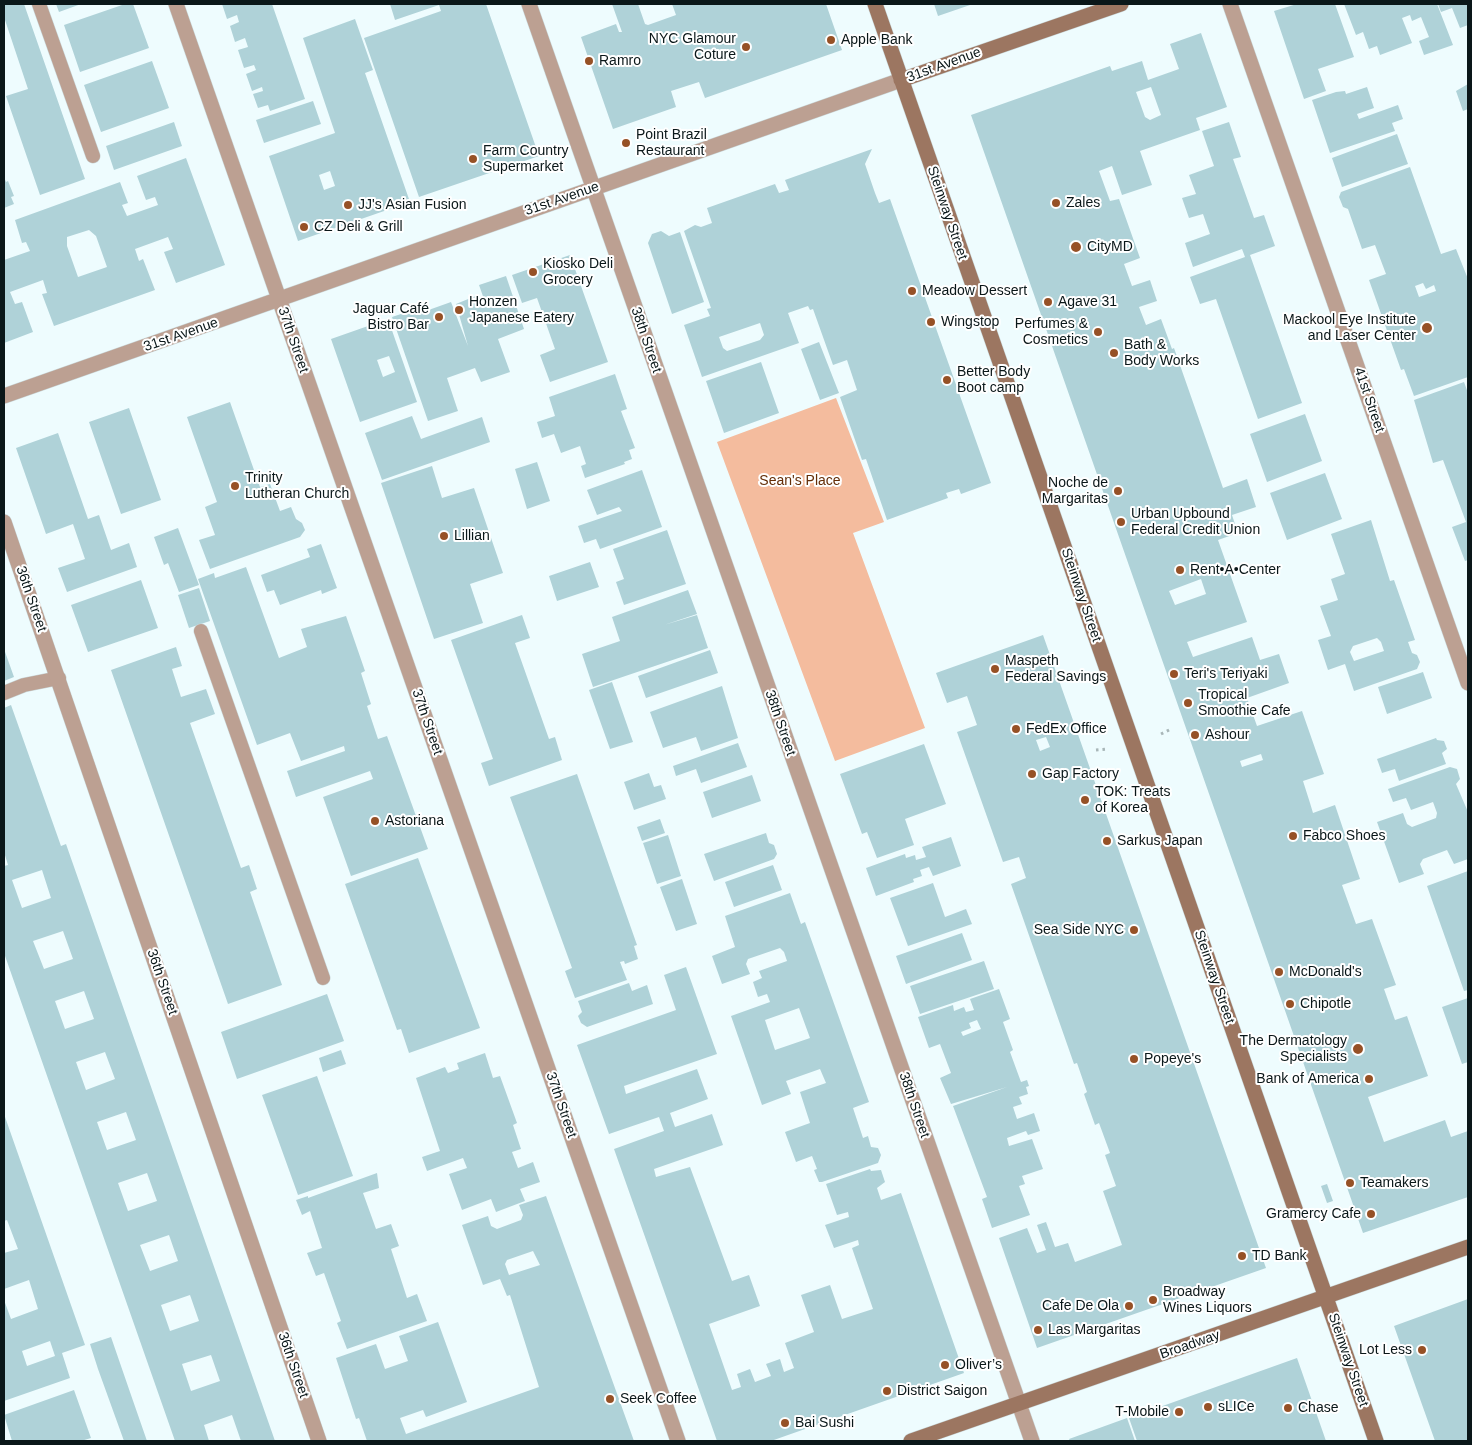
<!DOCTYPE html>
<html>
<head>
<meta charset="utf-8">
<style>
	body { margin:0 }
	#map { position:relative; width:1472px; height:1445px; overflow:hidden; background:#eefcfe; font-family:Helvetica,sans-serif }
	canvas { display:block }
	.frame { position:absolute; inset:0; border:5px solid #0a1719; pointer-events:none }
</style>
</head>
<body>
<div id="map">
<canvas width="1472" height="1445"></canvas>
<div class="frame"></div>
</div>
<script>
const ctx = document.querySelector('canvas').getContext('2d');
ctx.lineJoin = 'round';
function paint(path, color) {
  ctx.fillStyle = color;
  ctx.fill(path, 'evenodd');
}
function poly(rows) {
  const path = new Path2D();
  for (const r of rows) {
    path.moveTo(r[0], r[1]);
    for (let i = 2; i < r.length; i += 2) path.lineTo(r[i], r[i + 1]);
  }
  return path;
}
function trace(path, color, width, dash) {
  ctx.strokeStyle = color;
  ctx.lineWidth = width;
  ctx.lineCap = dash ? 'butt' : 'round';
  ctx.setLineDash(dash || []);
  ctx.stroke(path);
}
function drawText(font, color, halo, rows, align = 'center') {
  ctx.font = font + ' Helvetica,sans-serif';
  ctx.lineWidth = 4;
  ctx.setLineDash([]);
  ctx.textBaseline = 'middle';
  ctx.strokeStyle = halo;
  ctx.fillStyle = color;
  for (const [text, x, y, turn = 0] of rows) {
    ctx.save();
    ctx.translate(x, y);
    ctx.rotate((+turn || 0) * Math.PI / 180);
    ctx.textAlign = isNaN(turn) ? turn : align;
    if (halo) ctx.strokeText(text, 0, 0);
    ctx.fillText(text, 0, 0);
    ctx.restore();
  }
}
paint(poly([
	[836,398,884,522,853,533,925,728,835,761,717,442]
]), '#f4bc9e');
paint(poly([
	[4,4,24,4,85,179,40,195,6,96,28,89,4,17],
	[56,4,81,4,59,12],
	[125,4,133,4,149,48,80,72,64,25],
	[222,4,272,4,305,99,270,111,268,105,258,108,253,94,263,91,262,87,252,91,246,74,256,70,254,65,244,68,238,50,248,47,245,38,235,42,230,26,239,22,237,15,227,19],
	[390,4,486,4,539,156,419,197,364,38,441,11,439,5,395,20],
	[612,4,638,4,645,24,648,25,676,15,672,4,826,4,842,50,705,98,699,82,671,91,676,107,613,129,581,37,616,24,619,32,622,32],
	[934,4,973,4,938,16],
	[1297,4,1335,4,1354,57,1318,69,1326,91,1304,99,1274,11],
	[1344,4,1437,4,1453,45,1424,55,1419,41,1429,37,1421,17,1412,21,1410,15,1402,18,1412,43,1380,55,1377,46,1369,49,1363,32,1356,35],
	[1438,4,1468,4,1468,25,1460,28,1452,8,1441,12],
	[355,19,373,70,365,73,410,202,298,241,269,156,335,133,303,38],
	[330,171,335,186,324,190,319,175],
	[1201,33,1227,107,1196,118,1200,130,1140,151,1152,185,1122,195,1112,166,1099,171,1110,201,1119,199,1140,258,1124,264,1132,286,1150,280,1157,301,1139,307,1146,325,1161,319,1172,349,1174,348,1223,488,1247,479,1256,507,1232,515,1238,533,1218,540,1247,622,1187,642,1193,657,1252,637,1260,660,1279,654,1289,683,1247,698,1257,726,1302,711,1324,774,1303,781,1310,803,1313,813,1335,805,1360,879,1342,885,1356,924,1372,919,1396,985,1384,989,1395,1020,1407,1016,1428,1076,1368,1097,1384,1142,1445,1120,1451,1137,1468,1131,1468,1197,1363,1233,971,115,1110,66,1112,71,1142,61,1148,80,1179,69,1170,44],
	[1151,87,1161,115,1150,120,1145,117,1136,92],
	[1201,579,1206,594,1175,605,1169,591],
	[1261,754,1263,760,1242,767,1240,761],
	[152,61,169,108,101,132,84,85],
	[1468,84,1468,109,1463,111,1456,91],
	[1367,87,1374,108,1357,114,1359,119,1398,105,1403,119,1392,123,1395,131,1330,153,1312,100,1336,92,1345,91,1346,94],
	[313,101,321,124,264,143,256,120],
	[174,122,182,146,114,170,106,146],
	[1229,122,1241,157,1233,159,1254,218,1264,215,1275,246,1250,255,1302,403,1258,419,1216,299,1200,304,1190,277,1245,257,1242,249,1193,267,1185,243,1210,234,1203,214,1189,218,1182,198,1196,194,1189,175,1214,166,1202,131],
	[1397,134,1408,164,1342,187,1332,158],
	[872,149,865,164,875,193,879,203,890,199,991,483,961,494,959,489,946,493,948,498,887,520,866,459,862,460,840,397,857,390,847,360,833,365,813,309,810,310,808,306,788,313,799,343,702,377,684,325,710,316,707,309,711,308,684,231,695,225,701,227,712,223,707,208,775,184,779,193,789,190,785,180],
	[760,323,764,335,760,340,727,351,723,348,719,337],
	[186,158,225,265,176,283,164,252,173,249,168,237,135,249,139,261,143,259,155,290,54,326,42,294,47,293,43,280,10,292,15,304,22,302,33,332,4,343,4,260,30,251,26,242,22,243,15,220,120,182,128,203,122,205,127,216,158,205,155,197,146,200,137,176],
	[89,230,96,236,107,267,78,277,67,246,67,237],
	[1410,167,1441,254,1456,249,1468,279,1468,377,1414,396,1404,369,1401,370,1369,280,1386,274,1375,245,1362,249,1348,209,1343,207,1339,197,1341,192],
	[1423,283,1426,289,1434,285,1436,291,1419,297,1415,286],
	[4,177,6,182,8,181,14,196,11,197,14,204,4,208],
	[661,231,669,236,680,232,704,302,672,314,648,243,652,234],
	[570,255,608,362,550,382,540,355,555,349,537,298,522,303,512,275],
	[506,276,524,329,498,339,510,372,481,382,475,368,447,378,458,411,428,421,392,317,422,307,423,312,451,302,468,346,456,304,478,295,481,304,485,302,479,285],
	[388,319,417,402,360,422,331,339],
	[389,356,395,372,383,377,377,360],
	[819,342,839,393,820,400,801,349],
	[761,362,779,413,724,433,706,381],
	[615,374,627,409,621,411,635,448,629,450,632,459,624,462,625,464,585,478,581,466,586,464,580,446,561,453,554,434,542,438,537,422,555,416,549,397],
	[1464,382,1468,393,1468,560,1465,561,1452,527,1466,522,1443,460,1433,463,1414,400],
	[230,402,260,487,270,484,280,511,291,507,296,519,302,523,305,530,300,537,210,569,199,540,215,535,205,507,217,502,187,417],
	[129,408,161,500,121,514,89,422],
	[1305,414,1322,461,1267,482,1250,434],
	[412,416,421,439,482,417,490,442,382,480,365,433],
	[58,433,88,519,99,515,111,550,129,543,137,567,67,592,58,568,85,559,73,524,46,534,16,448],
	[537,462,550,501,527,509,515,469],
	[432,466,442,498,474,488,503,573,470,584,483,623,434,639,381,483],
	[642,470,662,527,600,549,596,539,584,543,578,526,622,511,619,507,597,515,587,490],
	[1325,473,1342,519,1287,540,1270,493],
	[1371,520,1390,581,1394,580,1415,640,1408,642,1412,653,1417,655,1420,662,1417,669,1354,691,1345,664,1328,670,1318,640,1331,636,1320,606,1338,600,1331,579,1345,574,1331,534],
	[1377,638,1381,642,1384,651,1354,661,1350,652,1353,646],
	[178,528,199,585,179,592,168,563,164,565,154,537],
	[667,530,686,584,624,605,616,582,624,579,613,549],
	[321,544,337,588,322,594,321,590,280,605,274,590,267,592,261,575,310,557,307,549],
	[590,562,599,587,557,601,549,576],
	[246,567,279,658,307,647,301,629,346,616,365,671,361,673,371,704,367,706,378,739,387,736,428,849,351,876,323,797,373,779,370,771,296,797,287,771,345,751,344,746,301,761,290,733,257,745,198,579,214,573,215,578],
	[141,580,158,628,88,652,71,605],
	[199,588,210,621,189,628,178,595],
	[688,590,697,614,664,625,697,615,708,648,593,687,582,654,620,641,612,617],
	[522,615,530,638,515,643,549,739,555,737,562,760,489,786,481,763,493,759,451,640],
	[1043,635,1266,1268,1037,1348,999,1238,1027,1228,1037,1253,1046,1250,1037,1225,1046,1222,1055,1247,1068,1243,1075,1262,1122,1245,1103,1191,1116,1186,1105,1155,1110,1153,1099,1123,1095,1125,1084,1094,1087,1092,1077,1063,1074,1064,1011,884,1026,878,1019,857,1003,862,957,732,977,725,967,696,947,703,936,673],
	[1046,737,1050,747,1040,751,1036,740],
	[176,647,182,666,172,669,181,697,206,689,215,714,190,723,241,868,249,865,257,889,250,892,282,985,228,1004,111,670],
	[4,649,14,677,4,681],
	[710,650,718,673,646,698,638,676],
	[1423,672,1432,698,1387,714,1378,687],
	[612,682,633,742,610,749,589,690],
	[722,686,738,738,701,751,696,737,663,748,650,712],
	[11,705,61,846,66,844,275,1441,241,1441,232,1415,204,1425,209,1441,175,1441,4,953,4,866,8,865,4,852,4,708],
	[42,870,51,898,22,908,12,880],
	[63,931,73,959,44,969,33,941],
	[84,991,94,1019,65,1029,55,1001],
	[105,1052,115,1079,86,1090,76,1062],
	[126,1112,136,1140,107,1150,97,1122],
	[147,1173,157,1201,128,1211,118,1183],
	[169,1235,178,1261,150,1271,140,1245],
	[190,1295,199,1321,170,1331,161,1305],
	[211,1355,220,1381,191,1391,182,1364],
	[1436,738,1437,740,1444,741,1447,749,1442,753,1446,764,1399,781,1395,769,1382,773,1377,759],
	[738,743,747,767,701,783,696,769,676,776,673,766],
	[924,744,946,804,905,819,914,845,877,858,867,832,862,834,840,774],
	[1450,767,1457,769,1460,779,1456,784,1468,812,1468,859,1454,864,1447,850,1423,859,1420,864,1424,874,1399,883,1377,822,1403,813,1407,824,1412,827,1436,818,1437,813,1433,802,1411,810,1406,798,1393,802,1388,789],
	[649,773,654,787,661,785,666,799,634,810,624,782],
	[577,774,637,945,634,946,638,959,625,964,624,961,620,962,627,980,575,998,565,971,572,968,510,797],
	[752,775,761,801,712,818,703,792],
	[660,819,665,833,642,841,637,827],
	[766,833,769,843,774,845,777,854,774,859,714,881,704,854],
	[668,835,681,876,657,884,643,843],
	[951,837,961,866,933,876,929,867,920,870,922,876,913,879,914,882,876,896,866,868,905,854,906,858,915,855,916,860,926,857,922,847],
	[418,858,480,1028,409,1053,401,1029,397,1030,345,884],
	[773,865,782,890,734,907,725,882],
	[1468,871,1468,990,1464,991,1427,886],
	[682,879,697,924,676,931,660,887],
	[933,883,945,917,966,909,972,924,908,946,890,898],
	[790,893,801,924,805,922,869,1102,853,1108,863,1138,868,1136,871,1147,878,1148,881,1155,878,1163,822,1182,819,1182,814,1170,817,1169,812,1156,796,1162,785,1132,810,1123,800,1092,826,1083,820,1069,786,1081,791,1094,762,1105,731,1016,770,1002,767,994,758,997,753,982,762,978,759,971,787,961,784,952,780,948,748,959,746,964,750,974,722,984,712,956,735,947,725,916],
	[799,1008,810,1038,775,1050,765,1020],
	[962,933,972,960,906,984,896,956],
	[984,961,994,989,920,1014,910,986],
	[686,967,717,1054,624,1086,626,1094,697,1069,708,1099,670,1113,675,1127,712,1114,723,1145,654,1169,656,1177,690,1167,732,1281,749,1275,760,1306,709,1324,732,1390,741,1387,737,1374,750,1369,755,1382,771,1376,766,1364,780,1359,784,1372,794,1368,785,1343,814,1332,801,1295,830,1285,842,1319,873,1309,852,1248,859,1245,858,1240,834,1248,825,1225,849,1217,848,1212,837,1215,826,1184,870,1169,871,1171,881,1170,885,1182,877,1188,881,1200,901,1193,964,1373,771,1441,717,1441,614,1149,664,1131,659,1117,609,1134,577,1045,676,1010,664,975],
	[629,983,632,991,647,985,653,1004,587,1027,581,1023,578,1016,582,1012,578,1001],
	[999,989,1010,1019,1003,1022,1013,1050,1010,1052,1021,1082,1027,1080,1029,1086,1026,1087,1028,1094,1019,1097,1022,1104,1013,1107,1017,1119,1034,1113,1040,1131,1028,1135,1026,1131,1007,1138,1009,1146,1032,1139,1043,1169,1022,1176,1025,1184,1019,1186,1030,1215,992,1228,982,1199,987,1197,953,1106,1007,1087,951,1104,940,1078,951,1073,940,1044,929,1048,918,1017,953,1005,954,1011,964,1007,966,1012,974,1010,970,999],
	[977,1020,981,1029,963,1036,961,1032,971,1028,969,1023],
	[327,994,344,1041,237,1079,221,1032],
	[1468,998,1468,1062,1462,1064,1442,1007],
	[341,1050,346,1064,323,1072,319,1058],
	[485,1053,493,1078,500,1076,517,1123,513,1125,521,1149,512,1152,518,1168,533,1162,540,1182,520,1189,525,1201,496,1212,491,1199,462,1210,449,1174,467,1168,463,1158,427,1171,422,1157,440,1151,416,1078,445,1067,448,1073,459,1069,457,1063],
	[317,1076,353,1176,298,1195,262,1095],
	[4,1114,85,1345,62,1353,70,1378,4,1401,4,1300,11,1319,38,1309,29,1280,4,1289,4,1253,18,1249,7,1220,4,1221],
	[50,1341,55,1356,27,1366,22,1351],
	[377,1173,379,1188,363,1193,376,1229,391,1224,399,1246,391,1249,407,1298,417,1294,427,1321,347,1349,337,1323,341,1321,324,1273,316,1276,307,1253,322,1248,310,1211,302,1215,296,1200,308,1196,308,1198],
	[1327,1184,1333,1201,1327,1203,1321,1186],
	[546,1196,634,1441,367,1441,359,1418,356,1419,336,1358,376,1344,385,1369,408,1361,399,1336,438,1322,467,1402,426,1417,423,1410,400,1418,406,1434,539,1387,510,1295,507,1296,500,1279,483,1285,462,1225,488,1216,491,1226,497,1229,521,1220,523,1215,519,1205],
	[533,1251,540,1265,509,1275,505,1264,507,1260],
	[1468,1299,1468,1441,1435,1441,1394,1326],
	[111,1337,131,1395,147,1441,124,1441,98,1369,90,1344],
	[1297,1358,1326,1441,1137,1441,1129,1418],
	[74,1390,91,1438,81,1441,12,1441,4,1415],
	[1127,1418,1135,1441,1070,1441,1069,1439]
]), '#afd2d8');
const lane = poly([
	[39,4,93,156],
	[201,631,323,978],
	[4,693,24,685,59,678]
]);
const street = poly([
	[176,4,678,1441],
	[529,4,1032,1441],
	[1230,4,1468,683],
	[4,396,901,80],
	[4,522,319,1441]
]);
const secondary = poly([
	[875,4,1376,1441],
	[901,80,1121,4],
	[911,1441,1468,1247]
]);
trace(lane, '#cad7d9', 15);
trace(street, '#cad7d9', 16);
trace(secondary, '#cad7d9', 16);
trace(poly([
	[1161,734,1171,729],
	[1096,750,1107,749]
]), '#a8b6b8', 3, [2.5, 4]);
trace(lane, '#bca092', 14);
trace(street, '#bca092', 15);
trace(secondary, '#9c7661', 15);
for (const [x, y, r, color] of [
	[831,40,5,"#965126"],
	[746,47,5,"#965126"],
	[589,61,5,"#965126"],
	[626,143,5,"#965126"],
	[473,159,5,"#965126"],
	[1056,203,5,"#965126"],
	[348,205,5,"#965126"],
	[304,227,5,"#965126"],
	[1076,247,6,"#965126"],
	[533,272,5,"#965126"],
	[912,291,5,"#965126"],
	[1048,302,5,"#965126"],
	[459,310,5,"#965126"],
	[439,317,5,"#965126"],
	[931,322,5,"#965126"],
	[1427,328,6,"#965126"],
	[1098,332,5,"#965126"],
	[1114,353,5,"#965126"],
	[947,380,5,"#965126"],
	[235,486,5,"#965126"],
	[1118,491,5,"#965126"],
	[1121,522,5,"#965126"],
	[444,536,5,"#965126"],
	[1180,570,5,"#965126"],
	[995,669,5,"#965126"],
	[1174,674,5,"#965126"],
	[1188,703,5,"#965126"],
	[1016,729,5,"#965126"],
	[1195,735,5,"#965126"],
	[1032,774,5,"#965126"],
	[1085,800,5,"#965126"],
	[375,821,5,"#965126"],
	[1293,836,5,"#965126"],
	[1107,841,5,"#965126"],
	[1134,930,5,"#965126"],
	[1279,972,5,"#965126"],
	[1290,1004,5,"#965126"],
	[1358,1049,6,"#965126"],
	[1134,1059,5,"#965126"],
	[1369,1079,5,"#965126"],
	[1350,1183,5,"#965126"],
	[1371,1214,5,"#965126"],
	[1242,1256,5,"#965126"],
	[1153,1300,5,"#965126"],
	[1129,1306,5,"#965126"],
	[1038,1330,5,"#965126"],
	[1422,1350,5,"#965126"],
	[945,1365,5,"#965126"],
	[887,1391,5,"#965126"],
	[610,1399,5,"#965126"],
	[1208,1407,5,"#965126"],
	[1288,1408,5,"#965126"],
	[1179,1412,5,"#965126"],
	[785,1423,5,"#965126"]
]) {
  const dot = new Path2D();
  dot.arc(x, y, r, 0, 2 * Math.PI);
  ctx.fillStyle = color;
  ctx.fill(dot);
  trace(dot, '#fff', 2);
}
drawText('14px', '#0a1719', '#fff', [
	["NYC Glamour",736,39,"right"],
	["Coture",736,55,"right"],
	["Apple Bank",841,40],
	["Ramro",599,61],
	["Point Brazil",636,135],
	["Restaurant",636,151],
	["Farm Country",483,151],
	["Supermarket",483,167],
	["Zales",1066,203],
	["JJ's Asian Fusion",358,205],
	["CZ Deli & Grill",314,227],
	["CityMD",1087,247],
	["Kiosko Deli",543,264],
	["Grocery",543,280],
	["Meadow Dessert",922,291],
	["Honzen",469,302],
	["Japanese Eatery",469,318],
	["Agave 31",1058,302],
	["Jaguar Café",429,309,"right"],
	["Bistro Bar",429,325,"right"],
	["Mackool Eye Institute",1416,320,"right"],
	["and Laser Center",1416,336,"right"],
	["Wingstop",941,322],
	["Perfumes &",1088,324,"right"],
	["Cosmetics",1088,340,"right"],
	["Bath &",1124,345],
	["Body Works",1124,361],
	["Better Body",957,372],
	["Boot camp",957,388],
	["Trinity",245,478],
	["Lutheran Church",245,494],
	["Noche de",1108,483,"right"],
	["Margaritas",1108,499,"right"],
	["Urban Upbound",1131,514],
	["Federal Credit Union",1131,530],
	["Lillian",454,536],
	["Rent•A•Center",1190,570],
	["Maspeth",1005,661],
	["Federal Savings",1005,677],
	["Teri's Teriyaki",1184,674],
	["Tropical",1198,695],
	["Smoothie Cafe",1198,711],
	["FedEx Office",1026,729],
	["Ashour",1205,735],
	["Gap Factory",1042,774],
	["TOK: Treats",1095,792],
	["of Korea",1095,808],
	["Astoriana",385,821],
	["Fabco Shoes",1303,836],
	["Sarkus Japan",1117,841],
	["Sea Side NYC",1124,930,"right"],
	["McDonald's",1289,972],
	["Chipotle",1300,1004],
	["The Dermatology",1347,1041,"right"],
	["Specialists",1347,1057,"right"],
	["Popeye's",1144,1059],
	["Bank of America",1359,1079,"right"],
	["Teamakers",1360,1183],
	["Gramercy Cafe",1361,1214,"right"],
	["TD Bank",1252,1256],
	["Broadway",1163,1292],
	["Wines Liquors",1163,1308],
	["Cafe De Ola",1119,1306,"right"],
	["Las Margaritas",1048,1330],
	["Lot Less",1412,1350,"right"],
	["Oliver’s",955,1365],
	["District Saigon",897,1391],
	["Seek Coffee",620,1399],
	["sLICe",1218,1407],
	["Chase",1298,1408],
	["T-Mobile",1169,1412,"right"],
	["Bai Sushi",795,1423]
], 'left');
drawText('14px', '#0a1719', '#fff', [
	["31st Avenue",944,65,-20],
	["31st Avenue",562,199,-19],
	["Steinway Street",947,213,71],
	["31st Avenue",181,335,-19],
	["37th Street",293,340,71],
	["38th Street",646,340,71],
	["41st Street",1369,400,71],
	["Steinway Street",1081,595,71],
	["36th Street",31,599,71],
	["37th Street",427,722,71],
	["38th Street",780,723,71],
	["Steinway Street",1214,977,71],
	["36th Street",162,982,71],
	["37th Street",561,1105,71],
	["38th Street",914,1105,71],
	["Broadway",1190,1345,-19],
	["Steinway Street",1348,1360,71],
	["36th Street",293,1365,71]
]);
drawText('14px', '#642e07', '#fff', [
	["Sean's Place",800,481]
]);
</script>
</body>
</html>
